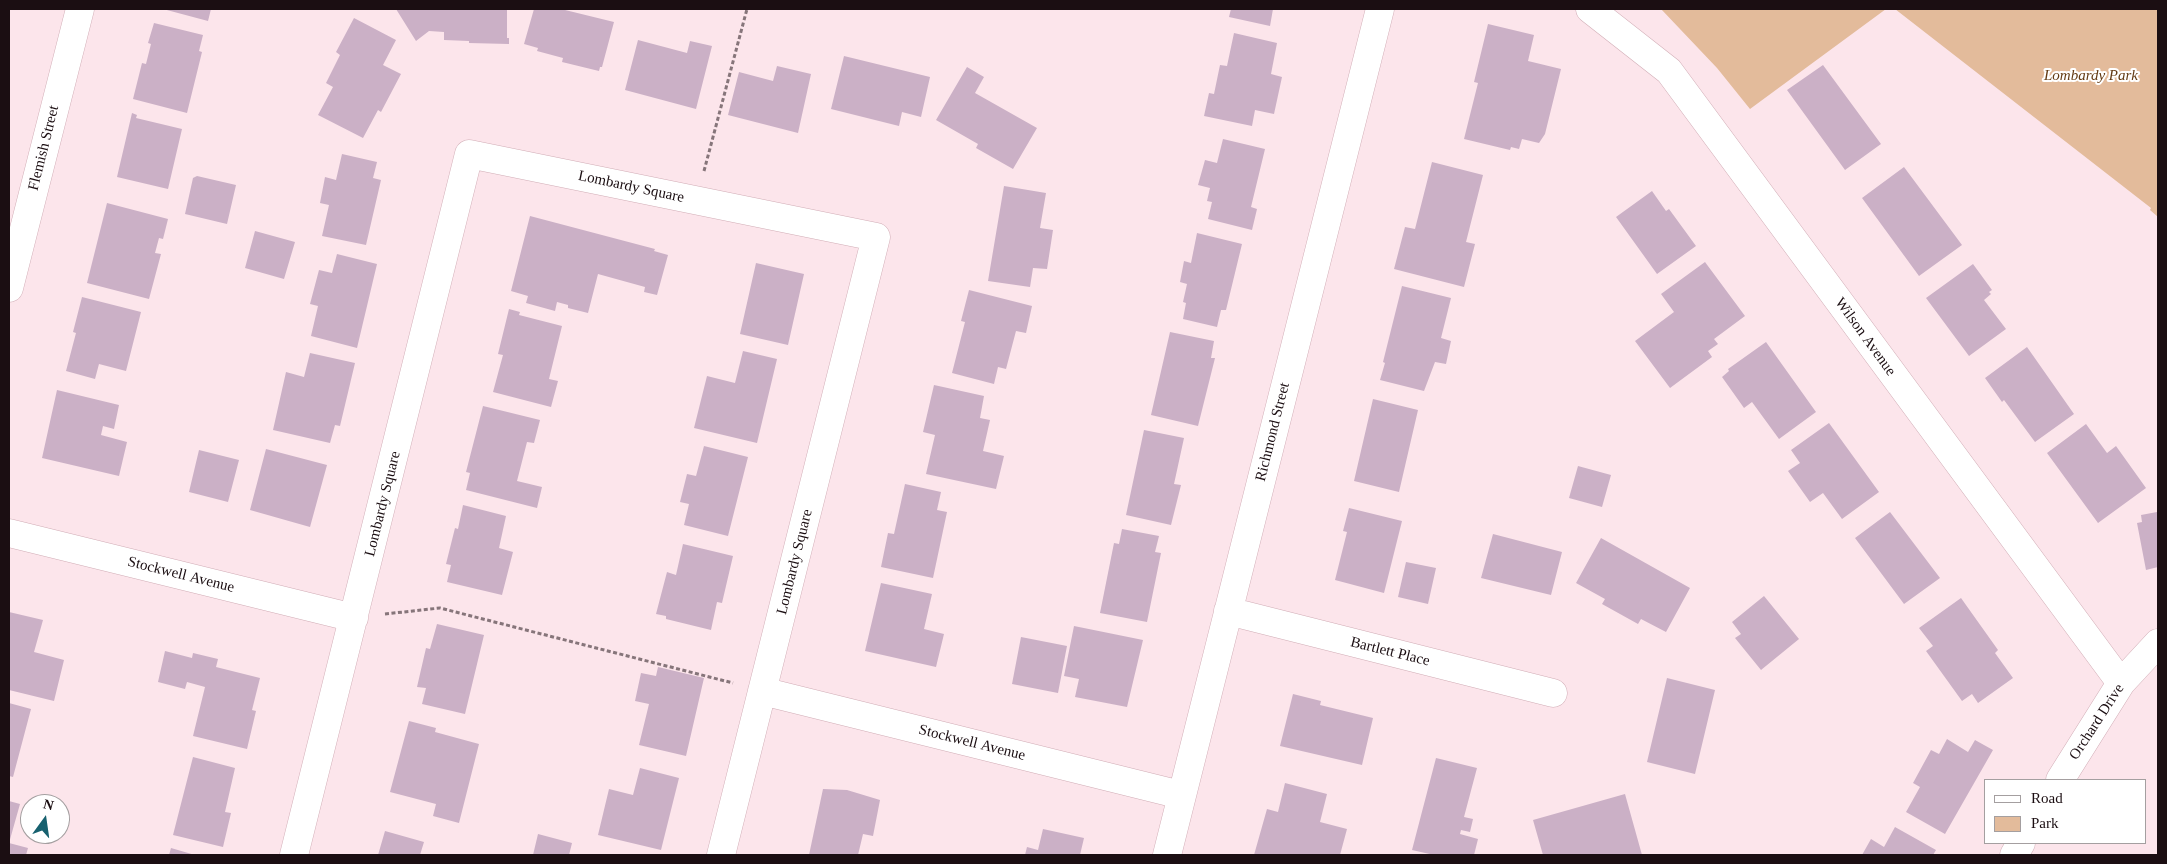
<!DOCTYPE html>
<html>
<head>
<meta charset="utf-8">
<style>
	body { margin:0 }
	#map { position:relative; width:2167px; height:864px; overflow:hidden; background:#fce5eb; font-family:"Times New Roman",serif }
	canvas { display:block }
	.frame { position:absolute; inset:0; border:10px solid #1b0e12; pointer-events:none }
	.legend { position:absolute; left:1984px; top:779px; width:162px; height:65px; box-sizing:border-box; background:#fff; border:1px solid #a49fa0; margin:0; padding:6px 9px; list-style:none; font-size:15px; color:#1b0e12 }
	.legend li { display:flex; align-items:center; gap:10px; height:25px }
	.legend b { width:25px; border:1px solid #a49fa0 }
	.north { position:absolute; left:20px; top:794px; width:50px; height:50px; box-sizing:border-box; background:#fff; border:1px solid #a49fa0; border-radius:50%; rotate:14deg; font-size:14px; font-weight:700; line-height:20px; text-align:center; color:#1b0e12 }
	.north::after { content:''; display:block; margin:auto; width:18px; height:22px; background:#17616f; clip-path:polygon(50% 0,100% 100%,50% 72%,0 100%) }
</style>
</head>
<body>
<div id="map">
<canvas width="2167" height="864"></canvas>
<div class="frame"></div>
<ul class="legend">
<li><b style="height:6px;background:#fff"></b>Road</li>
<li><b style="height:14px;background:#e3bb9b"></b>Park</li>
</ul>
<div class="north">N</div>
</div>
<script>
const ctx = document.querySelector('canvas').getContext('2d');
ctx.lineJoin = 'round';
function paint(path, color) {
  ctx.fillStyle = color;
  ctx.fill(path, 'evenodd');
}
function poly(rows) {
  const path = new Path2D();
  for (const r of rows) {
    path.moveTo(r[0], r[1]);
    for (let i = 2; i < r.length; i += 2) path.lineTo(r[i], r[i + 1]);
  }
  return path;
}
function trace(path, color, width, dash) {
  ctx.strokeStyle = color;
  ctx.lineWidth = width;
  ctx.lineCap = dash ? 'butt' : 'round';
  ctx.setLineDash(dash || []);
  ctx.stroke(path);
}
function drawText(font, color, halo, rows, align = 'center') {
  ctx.font = font + ' "Times New Roman",serif';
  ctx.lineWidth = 4;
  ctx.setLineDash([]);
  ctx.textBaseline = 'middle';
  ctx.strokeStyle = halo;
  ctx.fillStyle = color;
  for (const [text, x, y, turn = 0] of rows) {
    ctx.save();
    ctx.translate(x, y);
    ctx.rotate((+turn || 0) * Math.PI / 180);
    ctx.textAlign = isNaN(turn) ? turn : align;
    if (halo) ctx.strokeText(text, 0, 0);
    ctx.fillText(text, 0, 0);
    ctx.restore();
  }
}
paint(poly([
	[1661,9,1886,9,1750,109,1717,68],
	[1895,9,2158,9,2158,217,2150,210,2151,208]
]), '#e3bb9b');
paint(poly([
	[163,9,211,9,208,21],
	[396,9,507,9,507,38,509,38,509,44,469,43,469,41,444,40,444,32,429,31,416,41],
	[534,9,561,9,614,22,602,67,600,67,599,71,562,62,563,58,537,51,538,48,524,44],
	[1231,9,1273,9,1270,26,1229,17],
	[354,18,396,40,383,65,401,74,381,112,378,110,363,138,318,115,333,87,326,83,340,55,336,52],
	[154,23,203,35,199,51,202,52,187,113,133,99,142,63,146,64,151,44,148,43],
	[1488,24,1534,35,1528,61,1561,69,1545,134,1539,143,1522,139,1519,149,1511,147,1510,150,1464,139,1478,83,1474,82],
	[1234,33,1277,43,1271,74,1282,77,1274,114,1255,110,1252,126,1204,116,1209,93,1214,94,1220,65,1227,66],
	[638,40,687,53,690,41,712,46,696,109,625,90],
	[844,56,930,77,921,117,902,112,899,126,831,109],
	[1823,65,1881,144,1845,170,1787,90],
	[777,66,811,74,798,133,728,115,739,72,773,81],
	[967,67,984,77,975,93,1037,128,1013,169,976,148,978,144,936,120],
	[132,113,137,115,136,118,182,129,168,189,117,177],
	[1223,139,1265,149,1251,207,1257,209,1252,230,1208,219,1212,202,1207,201,1210,188,1198,185,1205,160,1217,163],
	[342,154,377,162,373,178,381,180,366,245,322,236,329,205,320,203,325,177,336,180],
	[1432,162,1483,175,1466,242,1475,244,1464,287,1394,269,1405,227,1415,229],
	[1904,167,1962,245,1919,276,1862,198],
	[197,176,236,185,227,224,185,214,193,178],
	[1004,186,1046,193,1040,228,1053,230,1047,269,1033,268,1030,287,988,281],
	[1652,191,1666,211,1669,209,1696,246,1657,274,1616,217],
	[107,203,168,219,163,239,159,238,155,253,161,254,149,299,87,283],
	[530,216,655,249,654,251,668,255,657,295,644,292,645,287,598,274,588,313,568,308,568,305,557,302,555,311,526,303,528,296,511,291],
	[255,231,295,242,284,279,245,268],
	[1197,233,1242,244,1226,310,1221,310,1217,327,1183,319,1186,303,1183,302,1187,284,1180,282,1184,261,1191,263],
	[337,254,377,264,357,348,311,336,318,306,310,304,319,270,332,273],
	[1705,262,1745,316,1714,339,1718,344,1708,351,1712,357,1670,388,1635,341,1674,312,1661,294],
	[756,263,804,274,788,345,740,334],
	[1973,264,1992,290,1989,292,1991,294,1984,300,2006,329,1969,356,1926,298],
	[1402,286,1451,298,1441,338,1451,341,1446,364,1435,362,1424,391,1380,380,1385,363,1383,362],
	[969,290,1032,306,1026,333,1016,331,1006,369,998,367,994,384,952,373,965,322,961,321],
	[82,297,141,312,126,371,99,364,95,379,66,371,76,333,73,332],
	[509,309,520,312,519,315,562,326,549,379,558,381,551,407,493,392,503,355,498,354],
	[1170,332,1214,341,1211,358,1215,358,1198,426,1151,415],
	[1766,342,1816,412,1779,439,1752,402,1744,408,1722,377,1729,371,1728,369],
	[2027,347,2074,414,2035,442,2004,400,2002,402,1985,378],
	[743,351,777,359,757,443,694,428,707,376,735,383],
	[310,353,355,363,340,426,335,425,330,443,273,430,286,372,304,377],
	[934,385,984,396,980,418,990,420,983,451,1004,456,996,489,926,474,935,435,923,432],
	[57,390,119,405,114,429,103,426,101,435,127,442,119,476,42,458],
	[1373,399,1418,410,1399,492,1354,481],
	[483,406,540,420,534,443,527,442,517,481,542,487,537,508,466,490,470,473,466,472],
	[1829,423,1879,492,1842,519,1823,493,1810,502,1788,471,1800,463,1791,450],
	[2086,424,2107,453,2116,446,2146,488,2098,523,2047,453],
	[1144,430,1184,438,1174,484,1181,485,1171,525,1126,515],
	[704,446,748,457,728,536,684,525,689,504,680,502,687,474,696,476],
	[266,449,327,465,310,527,250,510],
	[199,450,239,460,228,502,189,492],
	[1578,466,1611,475,1602,507,1569,498],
	[905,484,941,492,937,510,947,512,933,578,881,567,888,533,894,534],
	[463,505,506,516,499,548,513,552,502,595,447,582,451,565,446,564,455,528,458,529],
	[1349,508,1402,521,1384,593,1335,580,1347,532,1343,531],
	[1890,512,1940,578,1904,604,1855,538],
	[2157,512,2158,567,2146,570,2137,523,2142,522,2141,515],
	[1122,529,1159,536,1155,552,1161,553,1147,622,1100,613,1114,543,1119,544],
	[1493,534,1562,552,1551,595,1481,578],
	[1601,538,1690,588,1666,632,1641,619,1638,624,1602,604,1605,599,1576,583],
	[683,544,733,556,722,603,717,602,711,630,666,619,666,616,656,614,667,572,676,575],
	[1406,562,1436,568,1428,604,1398,597],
	[881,583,932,594,924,629,944,634,936,667,865,651],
	[1764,596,1799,639,1761,670,1735,638,1741,634,1732,622],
	[1961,598,1998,650,1995,653,2013,678,1978,703,1972,694,1962,701,1926,651,1933,646,1919,628],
	[9,612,43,620,34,652,64,660,54,701,9,690],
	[437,624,484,635,465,714,422,704,426,688,417,687,426,648,430,649],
	[1074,626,1143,640,1127,707,1075,697,1079,679,1064,676],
	[1021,637,1067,646,1058,693,1012,684],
	[165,651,192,658,193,653,218,659,216,667,260,678,252,710,256,711,247,749,193,736,205,687,187,682,185,689,158,682],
	[658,667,704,678,686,756,639,745,649,704,635,701,641,673,656,676],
	[1667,678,1715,690,1695,774,1647,762],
	[1293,694,1321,701,1320,705,1373,718,1362,765,1280,746],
	[9,703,31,709,13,777,9,776],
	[409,721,436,728,435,732,479,744,459,823,433,816,436,804,390,792],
	[1947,739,1968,752,1975,740,1993,750,1945,834,1906,812,1920,787,1913,783,1931,750,1939,754],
	[193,757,235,768,225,812,231,813,223,847,173,835],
	[1436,758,1477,768,1464,817,1473,819,1470,832,1461,830,1460,834,1478,839,1474,855,1434,855,1412,850],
	[640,768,679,778,661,850,598,835,609,789,633,795],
	[1285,783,1327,794,1320,822,1347,829,1340,855,1254,855,1267,809,1278,812],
	[823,789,847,790,880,800,873,836,863,834,858,855,809,855],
	[1625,794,1642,855,1543,855,1533,820],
	[9,801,20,804,9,843],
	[1895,827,1936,850,1933,855,1862,855,1871,839,1884,847],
	[1043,829,1084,838,1080,855,1025,855,1027,847,1038,850],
	[385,831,424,842,420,855,378,855],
	[538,834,572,843,569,855,533,855],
	[9,843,28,848,26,855,9,855],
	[171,848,195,855,169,855]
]), '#cbb0c6');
const minor = poly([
	[1590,9,1669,71,2121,683],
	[9,288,80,9],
	[9,533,354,618],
	[1228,611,1553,693],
	[762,691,1181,795],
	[2060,780,2121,683,2158,643],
	[294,855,469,154,876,237,721,855],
	[1167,855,1380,9],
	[2014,855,2021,843]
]);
trace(minor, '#d1adb6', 29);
trace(poly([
	[704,171,747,9],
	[385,614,440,608,733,683]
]), '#86757a', 3, [4, 2.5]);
trace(minor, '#fff', 28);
drawText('italic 15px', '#633a13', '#fff', [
	["Lombardy Park",2091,76]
]);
drawText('15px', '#1b0e12', '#fff', [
	["Flemish Street",44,148,-76],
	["Lombardy Square",631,187,12],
	["Wilson Avenue",1865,337,54],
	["Richmond Street",1273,432,-76],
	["Lombardy Square",383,504,-76],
	["Lombardy Square",795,562,-76],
	["Stockwell Avenue",181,575,14],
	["Bartlett Place",1390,652,14],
	["Orchard Drive",2097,722,-57],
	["Stockwell Avenue",972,743,14]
]);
</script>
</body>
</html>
